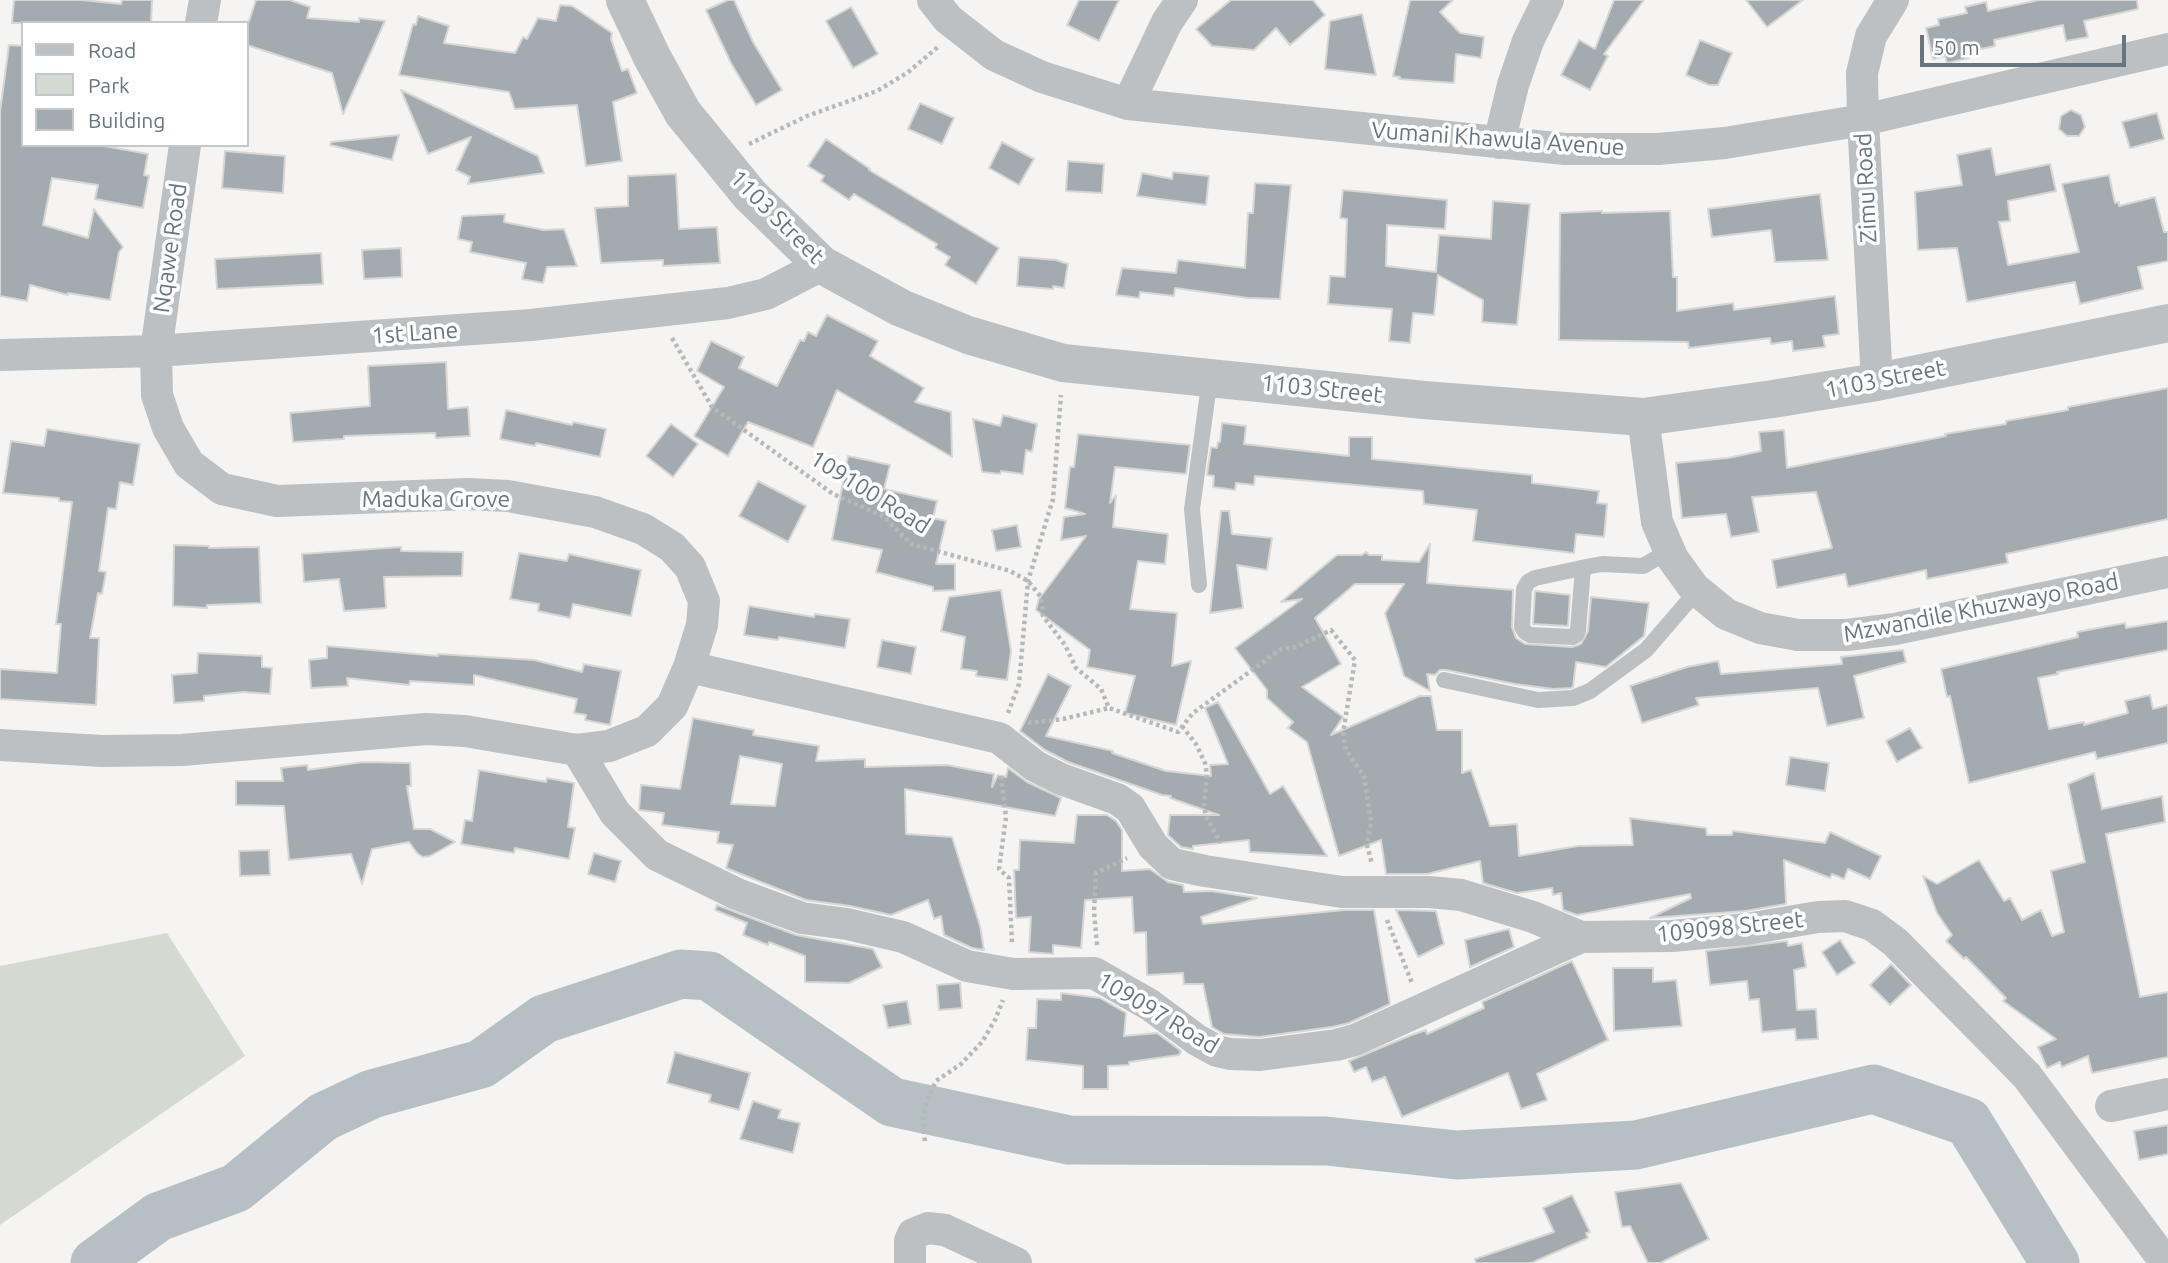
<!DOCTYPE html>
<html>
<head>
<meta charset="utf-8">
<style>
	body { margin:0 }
	#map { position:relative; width:2168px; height:1263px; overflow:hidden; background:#f5f4f2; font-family:Ubuntu,sans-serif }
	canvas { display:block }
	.legend { position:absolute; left:21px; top:21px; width:228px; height:126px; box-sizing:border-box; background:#fff; border:2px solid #c2c8cc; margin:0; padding:9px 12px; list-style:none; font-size:21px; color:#67757f }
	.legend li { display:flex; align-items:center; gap:14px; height:35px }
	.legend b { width:35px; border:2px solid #c2c8cc }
	.scale { position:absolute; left:1920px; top:35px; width:206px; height:32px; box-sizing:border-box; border:4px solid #67757f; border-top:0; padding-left:9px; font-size:21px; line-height:24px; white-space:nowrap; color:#67757f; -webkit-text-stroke:5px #fff; paint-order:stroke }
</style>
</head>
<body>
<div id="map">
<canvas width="2168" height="1263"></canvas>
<ul class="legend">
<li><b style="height:9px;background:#bcc0c3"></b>Road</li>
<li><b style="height:19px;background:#d4d9d1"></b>Park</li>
<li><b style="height:19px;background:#a4abb0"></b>Building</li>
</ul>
<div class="scale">50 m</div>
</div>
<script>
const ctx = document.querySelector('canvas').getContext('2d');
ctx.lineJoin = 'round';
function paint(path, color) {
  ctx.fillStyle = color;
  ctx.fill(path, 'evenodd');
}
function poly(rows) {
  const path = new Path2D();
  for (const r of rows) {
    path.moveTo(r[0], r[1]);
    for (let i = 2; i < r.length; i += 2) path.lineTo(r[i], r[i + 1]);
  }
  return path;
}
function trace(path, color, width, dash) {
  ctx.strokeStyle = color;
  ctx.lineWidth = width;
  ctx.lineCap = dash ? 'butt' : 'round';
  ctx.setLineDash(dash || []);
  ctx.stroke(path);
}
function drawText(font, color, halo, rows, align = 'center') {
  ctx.font = font + ' Ubuntu,sans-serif';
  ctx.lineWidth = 7;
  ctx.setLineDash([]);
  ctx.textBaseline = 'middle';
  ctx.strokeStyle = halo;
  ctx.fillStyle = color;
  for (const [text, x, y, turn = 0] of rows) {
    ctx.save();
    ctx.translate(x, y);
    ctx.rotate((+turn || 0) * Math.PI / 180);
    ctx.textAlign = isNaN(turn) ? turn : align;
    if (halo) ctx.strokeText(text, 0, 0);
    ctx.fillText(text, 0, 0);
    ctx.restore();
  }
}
paint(poly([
	[167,933,245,1056,0,1225,0,966]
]), '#d4d9d1');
trace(poly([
	[95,1263,158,1217,236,1188,323,1117,372,1094,481,1064,544,1019,681,974,709,976,892,1102,1069,1140,1326,1141,1457,1155,1636,1145,1873,1089,1968,1122,2055,1263]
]), '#b6c0c4', 49);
const building = poly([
	[14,0,82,0,121,4,122,0,152,0,151,23,12,23,14,0],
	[256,0,290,0,310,7,307,18,359,22,359,18,385,21,343,114,332,73,247,45,247,27,256,0],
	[728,0,734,0,753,42,782,90,756,105,731,63,706,10,728,0],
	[1079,0,1119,0,1099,41,1067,25,1079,0],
	[1231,0,1313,0,1325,15,1290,45,1276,28,1254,50,1212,46,1196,29,1231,0],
	[1410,0,1453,0,1440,12,1460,33,1484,37,1481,58,1456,54,1454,83,1399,79,1400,77,1393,76,1410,0],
	[1614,0,1644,0,1604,54,1608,56,1590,90,1561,75,1579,40,1595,49,1614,0],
	[1746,0,1803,0,1767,27,1746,0],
	[2039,0,2137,0,2138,9,2084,21,2088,37,2066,41,2063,25,1994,40,1995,46,1967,52,1969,58,1947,63,1945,56,1933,59,1926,28,1939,25,1938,19,1967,13,1965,7,1986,2,1988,11,2039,0],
	[560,5,572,6,612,33,611,39,622,71,628,69,637,93,613,102,622,161,586,166,577,105,515,109,509,92,399,75,413,24,416,25,418,16,449,26,444,43,515,53,523,37,527,39,538,18,556,21,560,5],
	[851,7,878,54,853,68,826,21,851,7],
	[1362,14,1376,75,1325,69,1330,21,1362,14],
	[1700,40,1732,53,1718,85,1709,85,1686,75,1700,40],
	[9,45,23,46,23,145,99,145,148,154,144,175,149,176,143,208,95,199,98,185,52,178,43,225,88,238,94,209,123,247,119,252,110,300,68,293,68,295,30,285,27,301,0,296,0,112,9,45],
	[401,90,538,156,544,173,468,184,470,177,456,170,471,137,428,154,401,90],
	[920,103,954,118,942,144,908,129,920,103],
	[2071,110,2081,115,2085,127,2079,136,2067,136,2059,129,2061,116,2071,110],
	[2157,113,2164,139,2130,148,2122,122,2157,113],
	[399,135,392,160,330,145,331,142,399,135],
	[826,139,870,169,869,170,999,248,976,284,945,265,950,257,935,248,937,244,854,194,849,200,821,181,824,176,808,166,826,139],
	[1002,142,1034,159,1019,185,989,168,1002,142],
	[1991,148,1996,175,2050,164,2056,191,2008,201,2010,221,1999,222,2008,265,2079,252,2062,184,2109,175,2115,203,2119,202,2119,206,2155,197,2164,232,2168,232,2168,261,2138,267,2143,289,2080,304,2075,282,1967,302,1957,248,1918,250,1915,192,1962,185,1957,155,1991,148],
	[225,151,285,156,283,193,222,188,225,151],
	[1068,161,1104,164,1102,193,1066,191,1068,161],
	[1173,172,1209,176,1206,205,1137,196,1142,173,1172,179,1173,172],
	[676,174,679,229,717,227,720,263,663,266,663,260,601,263,595,208,628,206,628,176,676,174],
	[1255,183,1291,185,1280,299,1248,298,1175,288,1174,296,1140,292,1139,298,1116,295,1122,268,1176,273,1178,260,1245,268,1248,213,1253,213,1255,183],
	[1343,190,1447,200,1445,229,1387,225,1386,266,1436,272,1439,235,1491,239,1493,201,1530,204,1517,325,1482,322,1483,300,1438,275,1434,315,1413,313,1410,343,1389,341,1392,309,1328,304,1330,276,1345,277,1347,219,1340,218,1343,190],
	[1820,194,1828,260,1775,262,1771,230,1712,237,1708,209,1820,194],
	[1602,211,1602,213,1670,211,1673,277,1677,277,1677,311,1733,303,1734,310,1835,296,1839,334,1823,336,1825,347,1793,351,1792,341,1771,344,1770,338,1689,348,1688,342,1559,340,1560,213,1602,211],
	[505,214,504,222,544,230,564,229,577,266,547,267,543,283,522,279,526,263,470,252,472,242,458,239,462,216,505,214],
	[401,248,402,277,364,279,362,250,401,248],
	[321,253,323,284,217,289,215,259,321,253],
	[1019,257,1056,260,1068,264,1064,288,1053,286,1053,289,1017,286,1019,257],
	[827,315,878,341,870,356,924,388,915,402,951,412,952,457,837,390,813,447,748,422,728,456,694,436,724,387,697,371,711,341,744,357,739,368,777,386,800,340,804,341,808,332,816,336,827,315],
	[446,362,448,409,468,407,470,436,436,438,435,433,344,436,344,439,293,442,290,413,370,406,368,366,446,362],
	[2168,388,2168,519,2006,554,2008,563,1927,579,1926,570,1848,587,1845,574,1777,588,1772,560,1832,548,1816,492,1752,497,1759,532,1731,537,1726,514,1682,518,1676,463,1728,458,1761,451,1759,432,1784,430,1787,468,1946,436,1945,434,2006,424,2006,421,2068,410,2068,407,2168,388],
	[506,410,572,425,573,422,606,429,600,457,536,443,535,446,500,439,506,410],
	[1003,415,1037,424,1032,452,1026,450,1023,474,1001,471,1000,474,982,472,973,419,1000,426,1003,415],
	[1222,423,1246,426,1244,444,1349,456,1349,437,1372,437,1372,459,1532,475,1532,483,1599,491,1597,503,1607,504,1604,537,1576,534,1574,553,1473,541,1477,510,1424,504,1423,491,1255,476,1254,485,1236,483,1235,490,1213,487,1214,476,1207,475,1211,447,1217,448,1218,442,1220,442,1222,423],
	[671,424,698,444,673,477,646,456,671,424],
	[47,429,140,444,133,485,120,482,116,509,108,508,99,571,106,572,102,594,98,593,90,638,99,638,96,705,0,699,0,669,57,673,61,624,56,624,72,502,59,501,59,498,3,493,11,441,44,446,47,429],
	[1078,434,1190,445,1186,474,1115,467,1110,503,1116,495,1113,527,1168,534,1165,564,1138,561,1130,609,1177,613,1172,666,1191,661,1176,725,1125,713,1135,676,1087,667,1090,650,1036,610,1039,599,1086,536,1061,540,1064,517,1085,514,1065,508,1070,467,1074,467,1078,434],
	[848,456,890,465,884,489,937,501,933,518,946,521,936,564,955,564,955,590,933,591,933,587,876,572,882,550,832,540,848,456],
	[758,481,806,506,788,542,739,516,758,481],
	[1221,511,1229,511,1232,534,1272,538,1267,570,1237,565,1243,608,1210,613,1221,511],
	[1017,525,1021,547,996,551,992,530,1017,525],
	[1430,544,1427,583,1513,590,1512,627,1516,638,1525,644,1572,647,1581,644,1588,631,1591,597,1649,603,1644,636,1606,667,1576,662,1573,687,1571,688,1553,689,1515,684,1446,670,1440,670,1435,675,1427,674,1430,691,1404,676,1385,613,1404,584,1355,584,1315,618,1341,664,1302,687,1343,717,1331,735,1420,696,1431,696,1437,730,1462,730,1462,773,1471,770,1490,826,1517,824,1519,856,1578,846,1633,845,1630,818,1706,828,1707,835,1732,835,1733,831,1825,843,1830,832,1881,856,1870,879,1848,869,1844,879,1832,874,1830,878,1784,860,1786,904,1745,911,1650,918,1691,898,1690,894,1577,915,1563,910,1561,893,1553,895,1552,888,1517,893,1483,883,1480,861,1427,874,1386,874,1381,840,1339,856,1307,742,1288,728,1293,722,1267,698,1267,690,1235,648,1302,599,1281,602,1337,555,1362,555,1366,552,1369,555,1382,555,1382,560,1419,562,1430,544],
	[174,545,209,546,209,548,259,547,261,603,207,605,207,608,173,606,174,545],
	[401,547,401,551,463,552,462,576,384,577,386,608,344,611,339,579,304,582,302,554,401,547],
	[519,553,567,561,569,554,641,570,631,616,573,604,570,618,538,611,539,604,510,599,519,553],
	[1001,590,1011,651,1007,680,976,676,977,671,961,669,965,637,941,631,949,597,1001,590],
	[1535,591,1570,595,1568,626,1533,624,1535,591],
	[749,606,814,617,815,614,850,619,845,648,779,637,778,640,744,635,749,606],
	[2168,621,2168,650,2057,672,2058,674,2038,678,2049,729,2084,722,2084,725,2128,713,2125,701,2150,695,2153,709,2168,705,2168,743,2097,759,2095,752,1969,783,1950,696,1947,697,1941,669,2078,637,2077,632,2125,623,2126,628,2168,621],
	[882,640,916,647,911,674,877,667,882,640],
	[327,646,438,656,438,654,534,660,582,672,584,664,621,671,610,725,585,720,586,715,574,713,577,699,474,675,474,685,410,681,409,685,347,678,348,686,311,688,309,660,327,658,327,646],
	[1903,650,1906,662,1854,676,1864,718,1827,726,1818,688,1696,698,1699,705,1642,723,1630,686,1687,667,1718,661,1721,674,1842,664,1841,657,1903,650],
	[198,653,262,656,262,667,272,668,270,694,243,692,204,696,204,701,174,703,172,675,197,673,198,653],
	[1048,674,1071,686,1046,736,1113,751,1112,753,1166,771,1211,776,1210,765,1228,764,1205,708,1218,702,1270,794,1283,786,1327,856,1250,852,1249,840,1193,846,1193,849,1181,847,1168,835,1170,815,1219,815,1170,798,1171,796,1162,795,1068,762,1045,750,1020,731,1048,674],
	[693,718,754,730,753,735,819,746,816,761,865,759,865,767,947,765,994,774,992,787,998,775,1006,777,1008,768,1027,782,1061,798,1055,816,905,789,906,834,952,837,980,926,984,950,972,948,944,935,941,916,934,919,928,900,891,915,850,906,806,900,726,868,733,845,717,843,719,832,662,825,664,813,639,810,641,785,680,789,693,718],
	[740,756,782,764,775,806,731,804,740,756],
	[1910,728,1922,748,1897,762,1886,741,1910,728],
	[1790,757,1829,763,1825,791,1786,785,1790,757],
	[363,762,410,763,411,786,407,786,414,829,430,829,455,842,430,856,423,857,417,853,409,842,372,849,362,884,351,854,289,860,284,806,236,805,236,781,283,781,281,768,307,765,308,770,363,762],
	[479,770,546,782,547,778,574,783,568,827,575,828,569,859,515,848,514,853,461,844,465,820,472,821,479,770],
	[2094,773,2102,809,2162,796,2165,822,2106,834,2140,997,2168,992,2168,1057,2092,1073,2088,1056,2062,1067,2060,1062,2047,1068,2038,1047,2056,1039,2003,1001,2006,998,1966,957,1964,959,1946,941,1952,935,1937,913,1923,876,1937,884,1979,860,2004,901,2010,898,2022,920,2041,910,2052,936,2064,932,2051,871,2085,862,2068,784,2094,773],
	[1077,815,1107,815,1116,821,1122,830,1122,871,1150,869,1168,882,1183,885,1184,892,1211,891,1257,898,1201,917,1203,924,1344,910,1374,910,1390,1004,1349,1023,1332,1027,1259,1037,1224,1034,1212,1027,1203,984,1184,984,1183,973,1147,975,1146,932,1134,933,1132,897,1085,900,1081,948,1053,945,1053,954,1029,952,1031,917,1016,918,1014,870,1019,870,1020,840,1074,843,1077,815],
	[269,850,270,875,240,876,239,851,269,850],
	[594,853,621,861,615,882,588,874,594,853],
	[717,905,796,935,873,949,882,967,849,983,805,982,805,956,769,942,768,945,743,935,747,923,715,910,717,905],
	[1396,910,1436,911,1444,944,1418,957,1396,910],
	[1509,929,1514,947,1470,967,1465,940,1509,929],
	[1840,940,1855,963,1837,975,1822,952,1840,940],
	[1787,941,1788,946,1802,943,1806,967,1794,970,1797,1010,1816,1009,1818,1039,1796,1040,1795,1029,1762,1032,1759,999,1749,1000,1747,981,1710,985,1706,951,1787,941],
	[1572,961,1608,1040,1537,1074,1547,1100,1521,1109,1508,1073,1402,1117,1385,1077,1372,1082,1366,1067,1354,1072,1349,1061,1409,1036,1426,1030,1427,1034,1484,1008,1482,1002,1572,961],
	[1891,964,1911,985,1890,1005,1870,985,1891,964],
	[1613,968,1653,968,1653,982,1676,980,1682,1026,1614,1031,1613,968],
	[960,983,962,1008,939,1010,937,985,960,983],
	[1061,993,1100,998,1126,1013,1124,1036,1157,1033,1181,1051,1179,1055,1129,1062,1129,1065,1108,1066,1108,1089,1083,1089,1083,1066,1026,1060,1028,1028,1036,1028,1037,999,1061,1000,1061,993],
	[907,1001,911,1024,888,1028,883,1005,907,1001],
	[675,1052,750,1073,739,1110,709,1102,711,1095,667,1083,675,1052],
	[753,1101,781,1110,778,1118,800,1123,793,1153,740,1139,753,1101],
	[2168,1125,2168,1154,2139,1160,2134,1131,2168,1125],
	[1681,1183,1709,1239,1660,1263,1648,1263,1630,1226,1622,1227,1615,1192,1681,1183],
	[1572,1195,1590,1232,1586,1233,1588,1238,1531,1263,1476,1263,1475,1259,1554,1232,1543,1208,1572,1195]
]);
paint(building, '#a4abb0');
trace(building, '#d6d6d4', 2);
trace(poly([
	[749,144,807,116,877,91,907,73,939,46],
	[672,338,712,407,833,494,883,516,911,544,1010,571,1028,581,1041,597,1043,616,1065,645,1076,668,1101,689,1109,708,1178,732,1193,713,1281,649,1296,647,1331,630,1355,660,1343,733,1346,750,1364,776,1371,821,1367,845,1372,864],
	[1008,713,1019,684,1028,581,1053,499,1061,395],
	[1028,723,1063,719,1109,708],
	[1182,726,1196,744,1205,763,1207,775,1204,806,1206,816,1221,843],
	[1001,776,1006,817,999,869,1009,878,1012,944],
	[1387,920,1412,983],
	[1097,945,1094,912,1096,873,1127,858],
	[925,1141,923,1120,927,1100,936,1081,961,1064,982,1042,995,1020,1003,1000]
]), '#b6b9bb', 4.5, [3.5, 3.5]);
trace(poly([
	[1583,568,1578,630,1576,635,1572,637,1530,635,1525,632,1522,627,1524,589,1528,582,1535,578,1591,566,1602,564,1643,566,1669,551],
	[1199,585,1192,509,1210,378],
	[1444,680,1538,700,1573,698,1590,691,1646,650,1697,591]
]), '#bcc0c3', 16);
trace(poly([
	[933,0,948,19,994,55,1042,77,1128,104,1565,149,1658,149,1725,143,1863,120,2168,49],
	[201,23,205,0],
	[1128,104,1167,22,1182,0],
	[1499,143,1513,85,1528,41,1548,0],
	[0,355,156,351,531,325,657,311,728,303,766,294,822,265],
	[1877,382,1863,120,1862,73,1871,36,1893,0],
	[1643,417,1657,522,1673,559,1694,588,1726,614,1760,628,1798,635,1847,635,1895,629,2168,572],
	[689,667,999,738,1035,766,1061,779,1117,799,1130,808,1153,846,1172,864,1205,871,1342,892,1429,892,1461,895,1533,917,1581,937,1672,936,1747,929,1818,917,1845,916,1872,925,1895,942,2027,1076,2166,1263],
	[0,745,102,751,182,750,426,729,465,731,577,750,609,746,647,731,672,706,689,667,702,625,704,601,690,567,672,547,643,529,595,512,508,496,468,494,277,501,222,489,189,464,168,428,157,395,156,351,185,145],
	[577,750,615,813,657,855,737,894,802,918,847,924,903,937,967,966,1013,974,1094,973,1150,1005,1197,1040,1217,1051,1230,1054,1260,1055,1336,1045,1355,1040,1581,937],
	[2111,1106,2168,1094],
	[910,1263,910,1241,913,1234,928,1228,945,1230,1016,1263]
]), '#bcc0c3', 32);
trace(poly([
	[625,0,652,57,683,113,750,195,822,265,901,308,968,335,1063,363,1424,400,1643,417,1773,399,1877,382,2168,323]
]), '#bcc0c3', 38);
drawText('23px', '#67757f', '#fff', [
	["Vumani Khawula Avenue",1498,139,4],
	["Zimu Road",1866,188,-93],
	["1103 Street",777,217,45],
	["Nqawe Road",170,248,-82],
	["1st Lane",415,333,-4],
	["1103 Street",1885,379,-11],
	["1103 Street",1322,389,6],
	["109100 Road",870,492,32],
	["Maduka Grove",436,499],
	["Mzwandile Khuzwayo Road",1981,608,-11],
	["109098 Street",1730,927,-6],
	["109097 Road",1158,1013,31]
]);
</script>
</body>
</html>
